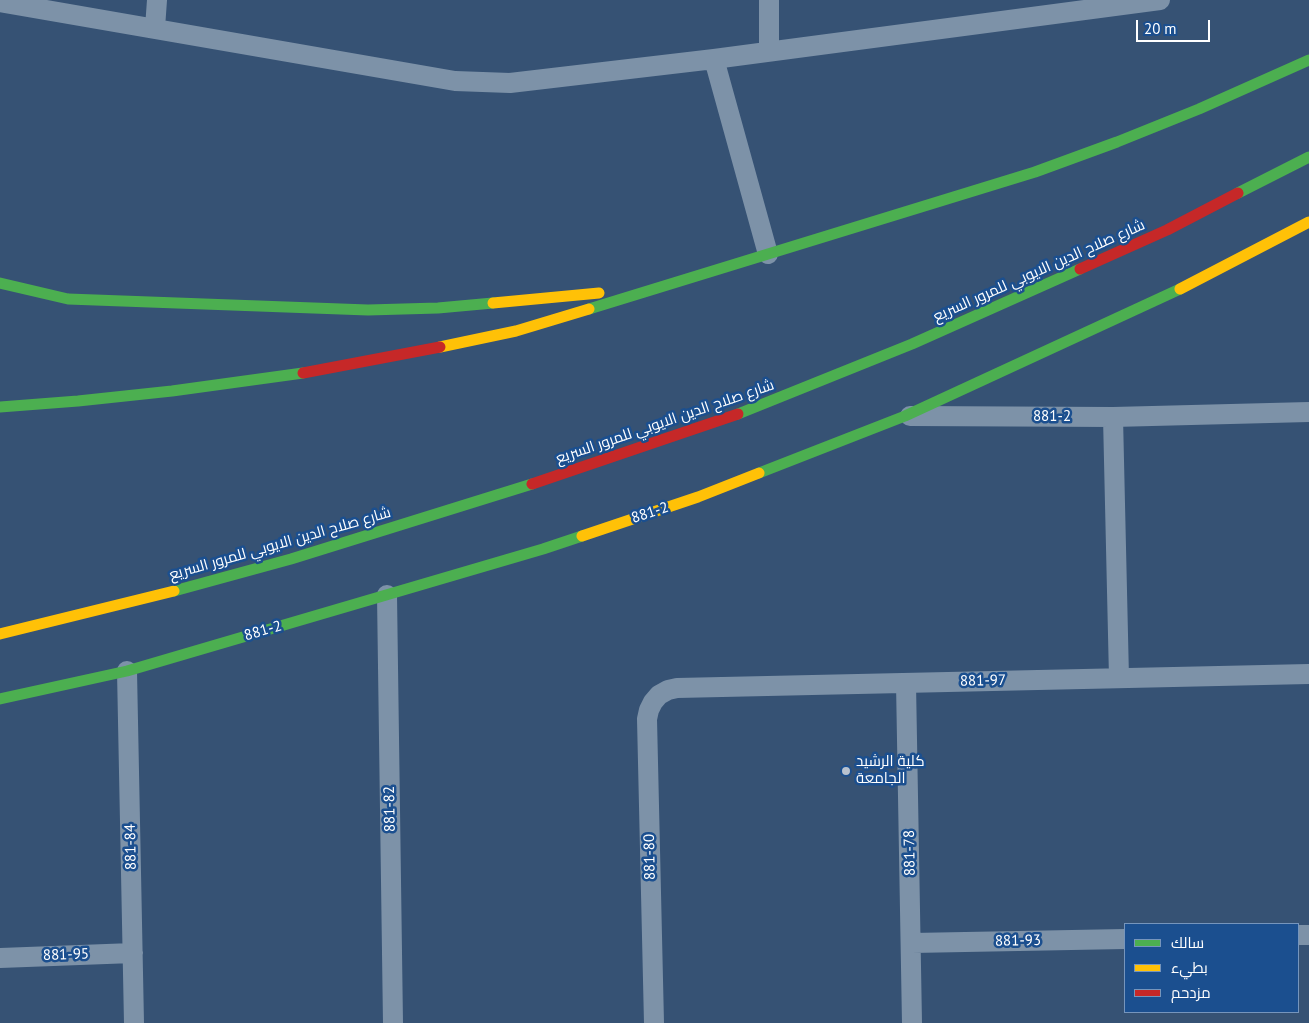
<!DOCTYPE html>
<html>
<head>
<meta charset="utf-8">
<style>
	body { margin:0 }
	#map { position:relative; width:1309px; height:1023px; overflow:hidden; background:#365274; font-family:"PT Sans",Cairo,sans-serif }
	canvas { display:block }
	.legend { position:absolute; left:1124px; top:923px; width:175px; height:90px; box-sizing:border-box; background:#1b4f8f; border:1px solid #7695bc; margin:0; padding:6px 9px; list-style:none; font-size:15px; color:#fff }
	.legend li { display:flex; align-items:center; gap:10px; height:25px }
	.legend b { width:25px; border:1px solid #7695bc }
	.scale { position:absolute; left:1136px; top:20px; width:74px; height:22px; box-sizing:border-box; border:2px solid #fff; border-top:0; padding-left:6px; font-size:15px; line-height:18px; white-space:nowrap; color:#fff; -webkit-text-stroke:4px #1b4f8f; paint-order:stroke }
</style>
</head>
<body>
<div id="map">
<canvas width="1309" height="1023"></canvas>
<ul class="legend">
<li><b style="height:6px;background:#4caf50"></b>سالك</li>
<li><b style="height:6px;background:#ffc107"></b>بطيء</li>
<li><b style="height:6px;background:#c62828"></b>مزدحم</li>
</ul>
<div class="scale">20 m</div>
</div>
<script>
const ctx = document.querySelector('canvas').getContext('2d');
ctx.lineJoin = 'round';
function poly(rows) {
  const path = new Path2D();
  for (const r of rows) {
    path.moveTo(r[0], r[1]);
    for (let i = 2; i < r.length; i += 2) path.lineTo(r[i], r[i + 1]);
  }
  return path;
}
function trace(path, color, width, dash) {
  ctx.strokeStyle = color;
  ctx.lineWidth = width;
  ctx.lineCap = dash ? 'butt' : 'round';
  ctx.setLineDash(dash || []);
  ctx.stroke(path);
}
function drawText(font, color, halo, rows, align = 'center') {
  ctx.font = font + ' "PT Sans",Cairo,sans-serif';
  ctx.lineWidth = 5;
  ctx.setLineDash([]);
  ctx.textBaseline = 'middle';
  ctx.strokeStyle = halo;
  ctx.fillStyle = color;
  for (const [text, x, y, turn = 0] of rows) {
    ctx.save();
    ctx.translate(x, y);
    ctx.rotate((+turn || 0) * Math.PI / 180);
    ctx.textAlign = isNaN(turn) ? turn : align;
    if (halo) ctx.strokeText(text, 0, 0);
    ctx.fillText(text, 0, 0);
    ctx.restore();
  }
}
trace(poly([
	[0,2,455,81,510,83,714,59,1160,0],
	[155,28,157,0],
	[769,51,769,0],
	[714,59,768,254],
	[910,416,1113,417,1309,412],
	[1113,417,1119,678],
	[387,595,393,1023],
	[127,671,134,1023],
	[906,683,912,1023],
	[1298,935,1309,935],
	[912,943,1125,939],
	[0,958,133,953],
	[654,1023,647,719,649,710,653,702,659,695,668,690,677,688,1309,674]
]), '#7d92a8', 20);
trace(poly([
	[1035,172,1117,142,1199,109,1309,60],
	[1238,193,1309,157],
	[0,283,68,299,368,310,438,308,493,303],
	[589,309,1035,172],
	[0,407,78,401,172,391,303,373],
	[738,414,912,344,1080,269],
	[759,473,905,416,1180,289],
	[174,591,291,559,532,484],
	[0,699,127,671,543,549,582,536]
]), '#4caf50', 11);
trace(poly([
	[1180,289,1309,222],
	[493,303,599,293],
	[440,347,516,331,589,309],
	[582,536,698,497,759,473],
	[0,634,174,591]
]), '#ffc107', 11);
trace(poly([
	[1080,269,1167,230,1238,193],
	[303,373,440,347],
	[532,484,738,414]
]), '#c62828', 11);
for (const [x, y, r, color] of [
	[846,771,5,"#b9c2ce"]
]) {
  const dot = new Path2D();
  dot.arc(x, y, r, 0, 2 * Math.PI);
  ctx.fillStyle = color;
  ctx.fill(dot);
  trace(dot, '#1b4f8f', 2);
}
drawText('15px', '#fff', '#1b4f8f', [
	["شارع صلاح الدين الايوبي للمرور السريع",1039,271,-24],
	["881-2",1052,417],
	["شارع صلاح الدين الايوبي للمرور السريع",665,422,-19],
	["881-2",650,513,-18],
	["شارع صلاح الدين الايوبي للمرور السريع",280,544,-16],
	["881-2",263,631,-16],
	["881-97",983,681,-1],
	["881-82",390,809,-91],
	["881-84",131,847,-91],
	["881-78",910,853,-91],
	["881-80",650,857,-91],
	["881-93",1018,941,-1],
	["881-95",66,955,-2]
]);
drawText('15px', '#fff', '#1b4f8f', [
	["كلية الرشيد",856,762],
	["الجامعة",856,779]
], 'left');
</script>
</body>
</html>
